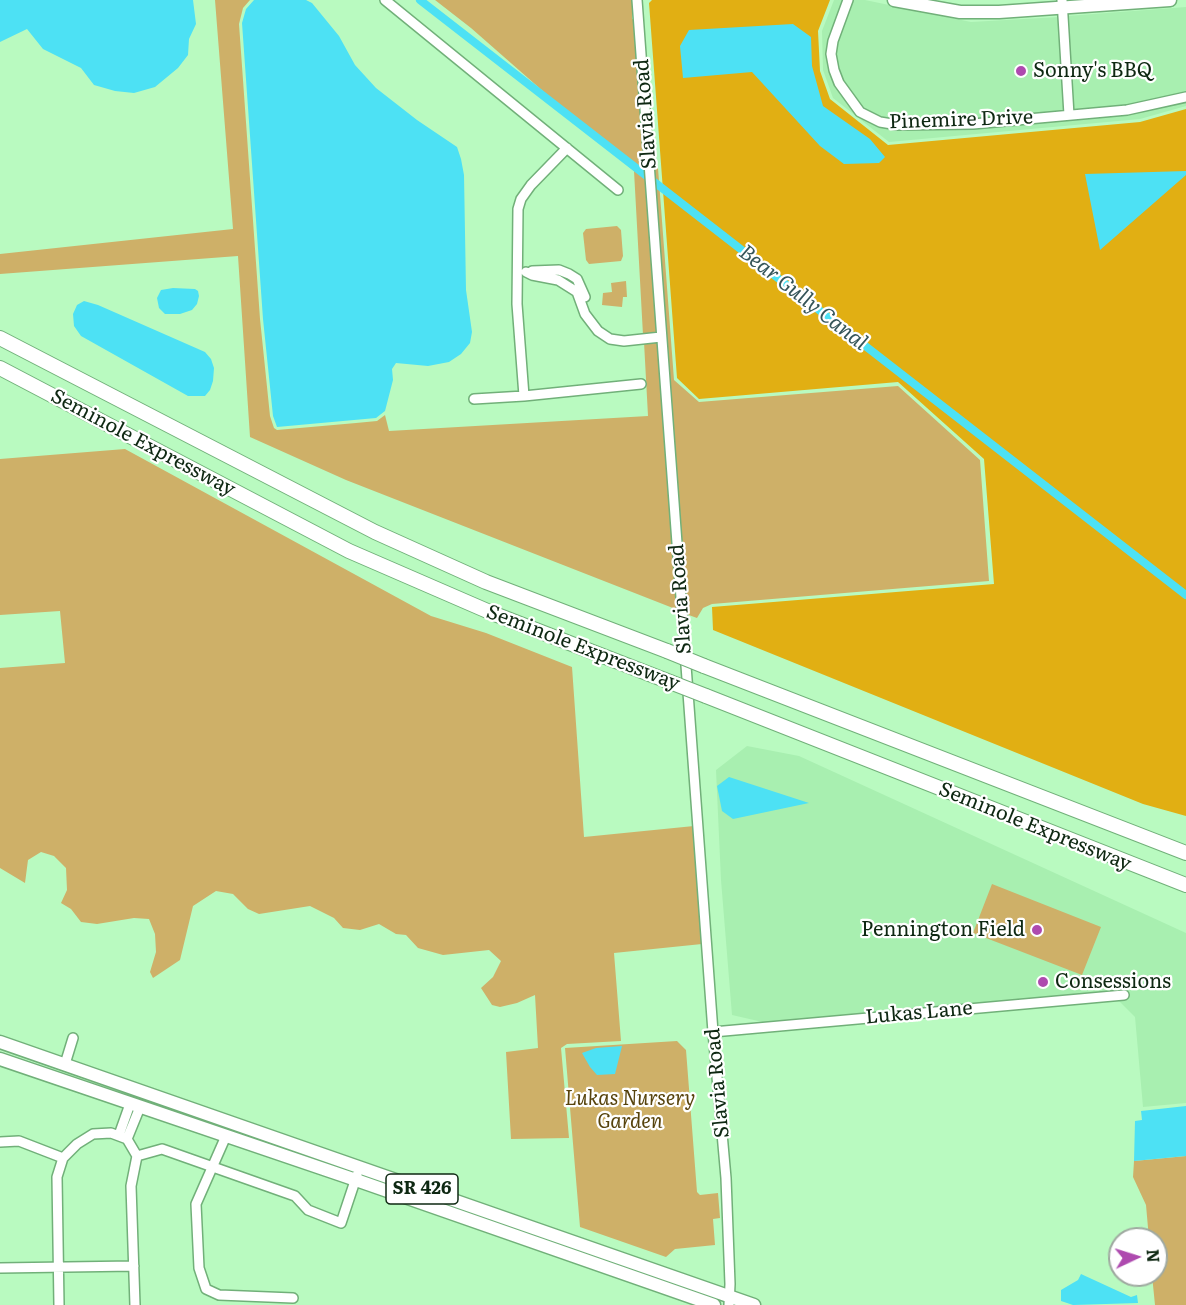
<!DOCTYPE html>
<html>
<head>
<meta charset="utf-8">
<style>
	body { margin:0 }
	#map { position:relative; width:1186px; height:1305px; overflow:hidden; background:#b9fac0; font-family:Literata,serif }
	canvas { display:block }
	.north { position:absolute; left:1108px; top:1227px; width:60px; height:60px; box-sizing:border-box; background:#fff; border:2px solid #9fa9a0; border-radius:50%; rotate:86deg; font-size:16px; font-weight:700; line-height:24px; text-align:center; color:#0e2812 }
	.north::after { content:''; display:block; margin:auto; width:21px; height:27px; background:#ae4aaf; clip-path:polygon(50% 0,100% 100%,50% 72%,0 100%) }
</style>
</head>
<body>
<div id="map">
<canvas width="1186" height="1305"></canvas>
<div class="north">N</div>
</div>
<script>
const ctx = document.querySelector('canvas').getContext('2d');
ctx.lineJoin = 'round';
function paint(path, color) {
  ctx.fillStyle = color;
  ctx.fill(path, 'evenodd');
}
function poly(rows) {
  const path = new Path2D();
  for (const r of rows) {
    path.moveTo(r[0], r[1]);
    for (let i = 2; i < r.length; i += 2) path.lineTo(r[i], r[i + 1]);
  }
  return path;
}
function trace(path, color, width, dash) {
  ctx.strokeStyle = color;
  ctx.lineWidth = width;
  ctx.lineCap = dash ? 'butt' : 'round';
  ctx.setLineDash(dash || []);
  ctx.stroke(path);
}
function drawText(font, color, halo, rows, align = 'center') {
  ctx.font = font + ' Literata,serif';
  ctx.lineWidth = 4.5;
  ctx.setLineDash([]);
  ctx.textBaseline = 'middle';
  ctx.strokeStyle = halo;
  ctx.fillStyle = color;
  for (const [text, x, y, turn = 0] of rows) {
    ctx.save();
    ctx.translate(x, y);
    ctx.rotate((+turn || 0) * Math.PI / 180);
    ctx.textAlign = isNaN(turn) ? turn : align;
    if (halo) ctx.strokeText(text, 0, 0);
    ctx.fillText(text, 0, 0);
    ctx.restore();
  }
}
paint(poly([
	[834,0,844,0,829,40,835,84,857,114,898,128,1186,100,1186,106,1140,119,889,142,833,98,823,70,822,31],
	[852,0,865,0,971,22,1059,17,1065,112,973,120,898,121,881,119,863,109,842,81,838,69,835,54,837,41],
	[1186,7,1186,93,1126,107,1073,111,1067,16],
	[747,746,799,756,1186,933,1186,1103,1143,1107,1135,1017,1114,996,780,1026,732,1015,721,880,716,770]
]), '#a8efb0');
paint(poly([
	[215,0,250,0,243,8,239,24,260,319,270,416,274,428,277,430,356,423,377,421,385,415,389,431,648,416,644,342,658,341,678,610,346,480,250,437,238,256,0,274,0,254,233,229],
	[435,0,632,0,632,19,635,20,657,334,643,335,634,171,471,28],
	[654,166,658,168,674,380,699,402,898,386,980,460,989,581,712,604,703,608,697,618,686,614],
	[617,226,621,230,623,256,621,261,589,264,586,260,583,233,586,229],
	[626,281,627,297,623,297,622,307,602,305,603,293,612,292,611,283],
	[125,449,431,616,486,633,572,667,584,837,694,826,702,944,614,953,621,1041,567,1044,561,1048,569,1138,511,1139,506,1052,538,1048,535,995,517,1003,500,1007,492,1005,481,988,493,977,501,961,489,950,443,955,418,948,406,935,396,934,379,924,360,930,343,928,334,918,310,906,259,914,248,909,233,894,216,891,193,906,180,960,153,978,150,972,156,952,155,934,149,919,134,918,97,924,81,922,71,909,61,903,67,890,66,868,54,856,41,852,28,860,25,883,0,868,0,668,65,663,60,611,0,615,0,459],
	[992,884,1101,927,1082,975,973,933],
	[677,1041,686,1050,697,1192,700,1195,718,1193,720,1218,713,1219,715,1245,675,1249,666,1257,580,1227,565,1048],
	[1186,1156,1186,1305,1155,1305,1152,1275,1156,1275,1156,1239,1149,1239,1146,1205,1133,1177,1134,1161]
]), '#ceb068');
paint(poly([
	[652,0,830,0,818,31,820,71,830,99,888,145,1140,122,1186,109,1186,816,1143,804,713,630,712,607,994,584,984,459,898,382,699,399,677,378,649,3]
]), '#e1af13');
paint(poly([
	[0,0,193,0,196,24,189,39,188,55,178,68,155,87,134,93,115,91,94,85,81,68,43,49,27,29,0,42],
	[254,0,306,0,312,3,339,36,355,65,376,88,417,120,457,147,461,159,464,175,466,290,472,332,470,343,461,354,449,362,428,366,396,363,392,369,393,380,385,411,376,418,277,427,273,416,263,319,242,23,246,9],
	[793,24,811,37,812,66,823,106,870,139,885,157,879,163,844,164,820,146,752,72,683,78,680,46,689,30],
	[1186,171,1186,175,1100,250,1085,174],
	[173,288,195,289,198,291,199,296,197,304,192,310,180,314,165,314,159,308,157,298,161,290],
	[84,301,98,305,205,352,211,359,214,368,213,381,210,390,205,396,188,396,81,336,74,326,73,314,77,305],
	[729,777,809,803,733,819,722,811,717,786],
	[622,1046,615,1074,597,1075,590,1067,582,1053,596,1048],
	[1186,1106,1186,1156,1134,1161,1135,1121,1142,1120,1141,1111],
	[1081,1274,1131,1297,1137,1295,1138,1303,1073,1305,1061,1301,1061,1290,1078,1280]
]), '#4de1f4');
trace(poly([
	[420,0,1186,595]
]), '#4de1f4', 8);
const minor = poly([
	[385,0,618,190],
	[637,0,713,1032,726,1178,730,1284,729,1305],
	[848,0,833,41,831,54,834,70,839,83,860,112,880,122,898,125,973,124,1127,110,1186,97],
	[1062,0,1069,115],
	[532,271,559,270,569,274,577,279,585,297],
	[526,272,532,275,558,280,577,292,585,314,598,331,610,339,624,341,661,337],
	[524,396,517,304,518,209,521,199,531,185,567,148],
	[474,399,524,396,641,384],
	[713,1032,1124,995],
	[65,1064,73,1038],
	[119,1135,130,1104],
	[226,1136,196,1204,199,1268,206,1289,219,1295,293,1298],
	[127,1139,140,1107],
	[0,1142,19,1141,63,1158],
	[0,1268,134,1266],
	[59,1305,57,1177,63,1158,77,1144,93,1134,111,1133,127,1139,137,1156,162,1149,295,1196,308,1210,341,1223,357,1175],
	[135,1305,131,1186,137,1156]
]);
const major = poly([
	[894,0,960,12,999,12,1170,0],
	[0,1042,754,1305],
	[0,1059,356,1180,714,1305]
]);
const highway = poly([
	[0,338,375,532,486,582,667,651],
	[0,368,349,551,492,613,670,682],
	[704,666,1186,853],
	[706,696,1186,885]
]);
trace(minor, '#71b079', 12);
trace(major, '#71b079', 15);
trace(highway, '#71b079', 16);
trace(minor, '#fff', 9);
trace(major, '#fff', 12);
trace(highway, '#fff', 14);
const highwayBridge = poly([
	[667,651,704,666],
	[670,682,706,696]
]);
trace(highwayBridge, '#71b079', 16, []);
trace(highwayBridge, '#fff', 14);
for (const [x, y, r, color] of [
	[1021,71,6,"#ae4aaf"],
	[1037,930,6,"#ae4aaf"],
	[1043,982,6,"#ae4aaf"]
]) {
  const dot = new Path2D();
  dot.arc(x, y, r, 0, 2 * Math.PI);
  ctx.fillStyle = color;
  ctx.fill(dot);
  trace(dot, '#fff', 2);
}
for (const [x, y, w] of [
	[422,1189,72]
]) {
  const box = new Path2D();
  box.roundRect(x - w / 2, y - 15, w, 30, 4.5);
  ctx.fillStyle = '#fff';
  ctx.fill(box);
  trace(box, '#0e2812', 1.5);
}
drawText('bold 18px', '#0e2812', null, [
	["SR 426",422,1189]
]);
drawText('20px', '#0e2812', '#fff', [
	["Sonny's BBQ",1033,71],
	["Pennington Field",1025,930,"right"],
	["Consessions",1055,982]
], 'left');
drawText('20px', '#0e2812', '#fff', [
	["Slavia Road",646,114,-94],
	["Pinemire Drive",961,120,-2],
	["Seminole Expressway",143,443,28],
	["Slavia Road",681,599,-94],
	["Seminole Expressway",583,648,21],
	["Seminole Expressway",1035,827,22],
	["Lukas Lane",919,1013,-5],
	["Slavia Road",718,1083,-95]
]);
drawText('italic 20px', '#57430c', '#fff', [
	["Lukas Nursery",630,1099],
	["Garden",630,1122]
]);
drawText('italic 21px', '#365559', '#fff', [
	["Bear Gully Canal",803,298,38]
]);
</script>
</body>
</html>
